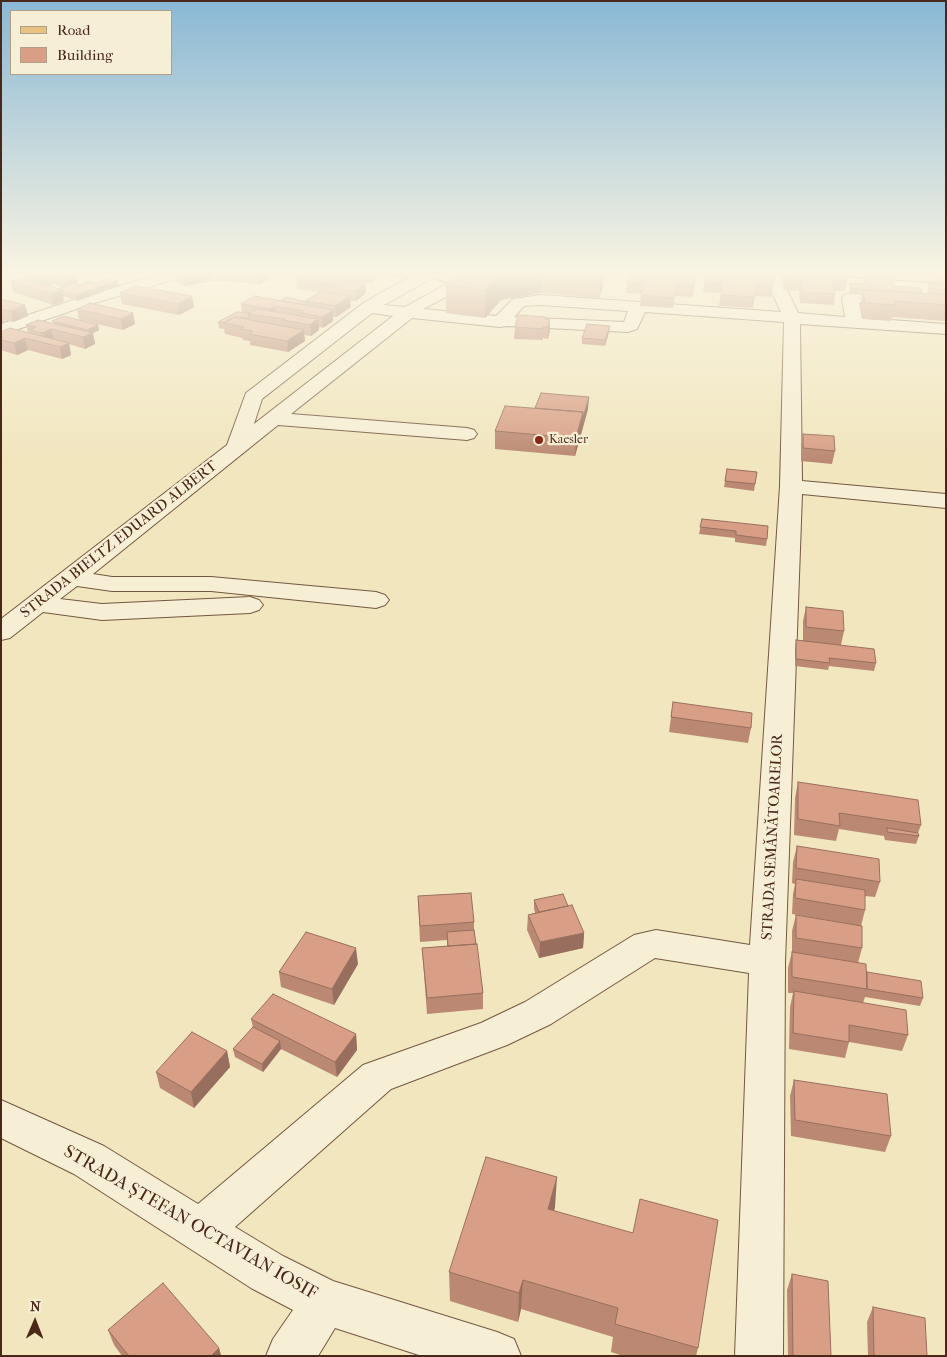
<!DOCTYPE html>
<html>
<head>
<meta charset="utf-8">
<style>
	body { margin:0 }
	#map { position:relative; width:947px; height:1357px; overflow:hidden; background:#f1e6be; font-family:"IM FELL French Canon",serif }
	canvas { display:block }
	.frame { position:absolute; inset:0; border:2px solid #4a2818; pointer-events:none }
	.legend { position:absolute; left:10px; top:10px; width:162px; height:65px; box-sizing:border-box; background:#f6efd5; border:1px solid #b19f89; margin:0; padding:6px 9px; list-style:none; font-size:15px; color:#4a2818 }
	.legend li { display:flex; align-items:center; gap:10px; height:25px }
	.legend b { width:25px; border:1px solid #b19f89 }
	.north { position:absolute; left:10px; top:1297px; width:50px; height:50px; -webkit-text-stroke:4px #f6efd5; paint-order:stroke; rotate:1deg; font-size:14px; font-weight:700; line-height:20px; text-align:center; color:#4a2818 }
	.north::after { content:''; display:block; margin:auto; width:18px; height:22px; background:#4a2818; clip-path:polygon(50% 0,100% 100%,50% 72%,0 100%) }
</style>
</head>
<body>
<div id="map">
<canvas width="947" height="1357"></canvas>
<div class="frame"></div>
<ul class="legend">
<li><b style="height:6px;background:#e8c37f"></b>Road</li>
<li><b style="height:14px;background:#d99f86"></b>Building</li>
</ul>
<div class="north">N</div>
</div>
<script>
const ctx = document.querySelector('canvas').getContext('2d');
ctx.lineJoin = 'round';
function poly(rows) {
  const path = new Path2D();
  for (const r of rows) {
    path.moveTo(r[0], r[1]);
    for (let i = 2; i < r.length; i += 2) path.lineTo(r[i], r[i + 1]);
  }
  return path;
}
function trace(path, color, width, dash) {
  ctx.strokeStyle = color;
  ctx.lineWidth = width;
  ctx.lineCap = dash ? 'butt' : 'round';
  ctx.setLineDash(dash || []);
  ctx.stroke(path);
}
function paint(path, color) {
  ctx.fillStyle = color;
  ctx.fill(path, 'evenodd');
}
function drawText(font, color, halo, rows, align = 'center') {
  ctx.font = font + ' "IM FELL French Canon",serif';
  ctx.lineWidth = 4.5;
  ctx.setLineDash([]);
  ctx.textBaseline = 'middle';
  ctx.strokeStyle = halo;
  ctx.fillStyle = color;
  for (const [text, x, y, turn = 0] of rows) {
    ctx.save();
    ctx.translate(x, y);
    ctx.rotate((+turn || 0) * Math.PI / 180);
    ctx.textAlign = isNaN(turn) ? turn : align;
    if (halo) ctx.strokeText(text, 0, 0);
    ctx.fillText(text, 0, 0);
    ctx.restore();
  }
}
const minor = poly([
	[170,271,195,271,193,274,88,305,1,335,1,324,76,299,170,271],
	[422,271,441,272,438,275,384,305,405,307,448,283,481,275,487,277,489,280,487,283,459,290,423,309,496,316,513,299,541,295,781,312,762,271,778,271,798,313,845,317,842,298,844,295,850,293,946,297,946,307,859,303,862,318,946,324,946,334,800,324,802,481,946,494,946,508,802,494,785,962,783,1356,735,1356,749,973,655,958,551,1024,507,1045,391,1089,235,1227,283,1256,333,1281,497,1332,514,1339,521,1356,422,1356,335,1328,318,1356,266,1356,273,1339,293,1310,251,1288,74,1174,1,1138,1,1100,104,1146,198,1204,363,1065,481,1023,525,1002,634,935,656,930,750,945,780,486,784,322,645,312,637,329,628,332,506,326,500,327,412,318,291,414,467,428,474,430,477,434,474,438,467,440,278,425,93,574,112,577,211,577,376,592,385,595,389,600,385,605,376,608,211,591,112,591,77,586,60,599,102,604,250,597,259,600,263,605,259,610,250,613,102,620,43,612,10,638,1,640,1,619,227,445,246,393,362,304,382,292,422,271],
	[541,305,628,311,624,322,514,317,524,306,541,305],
	[372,313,393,316,254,424,262,399,372,313]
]);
const major = poly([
	[387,271,446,271,473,275,493,271,513,271,500,280,473,285,448,283,432,277,394,276,389,274,387,271],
	[835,271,946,273,946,283,842,276,837,274,835,271]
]);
trace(minor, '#745842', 2);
trace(major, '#4a2818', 2);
paint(minor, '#f6efd5');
paint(major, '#e8c37f');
paint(poly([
	[68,271,69,273,76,276,78,284,79,285,118,281,119,286,77,301,63,296,64,301,53,305,13,292,11,281],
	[55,284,62,288,58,289,49,286],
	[180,271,268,271,269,279,260,284,212,281,185,286,177,283,175,273],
	[322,271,375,271,375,278,373,283,365,283,366,293,356,301,350,301,351,307,336,317,333,317,333,321,323,328,319,327,319,330,311,336,304,335,305,341,288,352,250,345,250,341,243,340,242,338,225,334,224,329,219,328,218,322,242,312,241,304,280,301,305,301,319,292,297,289,296,279,322,277],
	[463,271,604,271,603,286,599,298,541,293,501,300,485,318,446,313,446,285],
	[784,271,816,271,847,281,845,291,835,291,835,294,834,305,800,303,799,291,783,290,783,280],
	[696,276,693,297,675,296,673,308,640,306,641,294,626,293,627,282],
	[865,276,894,286,921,294,927,294,929,284,941,285,942,278,946,279,946,321,892,317,891,321,862,319,860,306,862,295,850,294,849,289,850,283,865,284,864,282],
	[704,282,773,286,771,297,755,296,753,308,719,306,721,293,703,292],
	[120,293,194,307,179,315,122,304],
	[1,299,25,305,28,316,13,322,3,320,4,323,1,324],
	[77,309,133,313,135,324,123,330,79,320],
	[546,317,546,319,550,319,550,330,548,339,543,338,543,340,514,339,515,327],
	[52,321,98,325,99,330,93,333,95,344,85,349,69,344,71,355,62,359,28,350,17,355,1,350,1,332,28,333,26,325,53,323],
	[609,332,605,346,582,344,582,338],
	[535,408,588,409,575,456,495,449,495,431],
	[803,434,835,451,832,464,801,461,801,446],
	[727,469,757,472,754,491,724,487],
	[702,519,767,539,766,546,735,542,735,538,699,534],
	[806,607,844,631,841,645,876,663,874,671,829,666,828,670,795,666,795,648,796,640,803,641,803,621],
	[673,702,751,728,748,743,669,732],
	[798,782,921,825,918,833,919,836,916,844,885,840,884,836,839,829,836,841,794,835,795,798],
	[797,846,880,882,875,897,865,896,865,910,861,926,862,948,858,963,867,972,923,998,920,1006,865,997,863,1003,908,1035,902,1051,849,1042,845,1058,789,1049,790,1007,793,993,788,993,788,968,792,952,792,931,796,915,834,921,792,914,793,894,795,884,792,883,793,862],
	[418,896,474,922,474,930,483,993,483,1009,427,1014,422,948,447,946,447,940,420,942],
	[534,900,568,906,584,933,583,948,539,958,527,930,528,915,535,913,534,908],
	[358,964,334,1005,281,987,279,972],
	[251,1019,356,1034,357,1050,337,1077,281,1049,263,1072,235,1057,233,1049,253,1027],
	[227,1051,230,1067,194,1108,160,1088,156,1072],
	[794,1080,891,1136,885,1152,791,1136,790,1096],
	[555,1207,554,1210,698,1348,696,1356,623,1356,611,1352,613,1337,521,1309,518,1322,450,1301,449,1272],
	[792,1274,831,1356,788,1356,787,1290],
	[873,1307,927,1356,868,1356,867,1322],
	[108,1330,219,1348,221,1356,122,1356,114,1345]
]), '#bb8973');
paint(poly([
	[65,271,68,271,70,278,76,276,78,287,67,290,65,280],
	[205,271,210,271,212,281,185,286,183,276],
	[263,271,268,271,269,279,260,284,259,274],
	[373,271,375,271,375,278,373,283],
	[510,271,542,271,541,293,501,300,485,318,485,290,502,273],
	[601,271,604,271,603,286,599,298],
	[53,274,55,284,36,289,31,280],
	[118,281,119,286,77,301,76,295],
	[365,283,366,293,356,301,355,291],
	[62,290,64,301,53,305,51,294],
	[192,296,194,307,179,315,178,304],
	[350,296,351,307,336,317,335,306],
	[25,305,28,316,13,322,11,311],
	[275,306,276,317,271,317,270,309],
	[333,310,333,321,323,328,322,317],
	[1,312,4,323,1,324],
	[133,313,135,324,123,330,121,319],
	[318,319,319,330,311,336,310,325],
	[550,319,550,330,548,339,548,327],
	[98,325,99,330,93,333,95,344,85,349,83,337,88,335,87,330],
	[610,326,609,332,605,346,605,340],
	[51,329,54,341,46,344,43,333],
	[304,330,305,341,288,352,287,341],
	[25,338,28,350,17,355,14,343],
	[69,343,71,355,62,359,60,347],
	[589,397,588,409,575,456,576,438,583,412],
	[584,933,583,948,539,958,540,942],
	[356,948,358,964,334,1005,332,989],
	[356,1034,357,1050,337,1077,335,1062],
	[280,1041,281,1049,263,1072,262,1064],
	[227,1051,230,1067,194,1108,191,1092],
	[557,1177,555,1207,546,1238,548,1209],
	[523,1280,521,1309,518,1322,519,1293],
	[219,1348,221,1356,211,1356]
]), '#986f5e');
const building = poly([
	[47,271,66,271,76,276,65,280,53,274,31,280,62,290,51,294,11,281,47,271],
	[180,271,205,271,183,276,175,273,180,271],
	[227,271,263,271,259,274,227,271],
	[322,271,373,271,372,273,322,271],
	[463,271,510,271,502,273,485,290,446,285,463,271],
	[706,271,773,275,773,286,756,285,755,297,721,295,722,283,704,282,706,271],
	[784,271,816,271,846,273,847,281,833,280,835,294,802,292,801,280,785,279,784,271],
	[630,272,696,276,694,286,676,285,674,298,641,295,644,283,627,282,630,272],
	[303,275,365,283,355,291,334,288,338,285,296,279,303,275],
	[865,276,892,278,894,286,920,288,922,293,873,290,872,285,869,284,870,290,851,288,850,283,867,284,865,276],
	[108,278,118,281,76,295,58,289,75,283,79,285,89,281,95,283,108,278],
	[942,278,946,279,946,285,944,285,942,278],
	[929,284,946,285,946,290,930,288,929,284],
	[135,286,192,296,178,304,120,293,135,286],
	[863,290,946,295,946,305,894,301,895,305,865,303,863,290],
	[320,292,350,296,335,306,305,301,320,292],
	[254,296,333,310,322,317,301,313,304,311,275,306,270,309,241,304,254,296],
	[286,297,307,302,305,301,306,305,280,301,286,297],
	[1,299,25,305,11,311,1,309,1,299],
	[90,303,133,313,121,319,77,309,90,303],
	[258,309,318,319,310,325,283,320,285,319,248,314,258,309],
	[237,312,251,313,248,314,249,318,243,317,241,318,234,317,224,323,218,322,237,312],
	[518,315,546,317,545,319,550,319,548,327,543,327,543,329,515,327,518,315],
	[63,316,98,325,87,330,52,321,63,316],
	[234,317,304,330,287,341,249,334,253,331,241,329,244,327,224,323,234,317],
	[38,320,93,333,83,337,51,329,43,333,30,330,36,327,26,325,38,320],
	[587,324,610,326,605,340,582,338,587,324],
	[10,328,69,343,60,347,25,338,14,343,1,340,1,332,10,328],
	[541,393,589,397,583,418,583,412,535,408,541,393],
	[505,406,583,412,576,438,495,431,505,406],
	[803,434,834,436,835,451,803,448,803,434],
	[727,469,757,472,755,484,725,481,727,469],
	[702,519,768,526,767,539,736,535,736,531,700,527,702,519],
	[806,607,843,611,844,631,806,627,806,607],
	[796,640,874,649,876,663,829,658,830,663,796,659,796,640],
	[673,702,752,713,751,728,671,717,673,702],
	[798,782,918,800,921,825,839,813,840,826,798,819,798,782],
	[887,828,918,833,919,836,887,832,887,828],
	[797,846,879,859,880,882,796,868,797,846],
	[796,879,865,890,865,910,795,898,796,879],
	[471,893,474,922,420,926,418,896,471,893],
	[563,894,568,906,539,912,534,900,563,894],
	[572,905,584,933,540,942,528,915,572,905],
	[796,915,862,926,862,948,796,938,796,915],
	[474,930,476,944,448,946,447,932,474,930],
	[306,932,356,948,332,989,279,972,306,932],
	[477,944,483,993,427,998,422,948,477,944],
	[792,952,866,964,867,989,792,977,792,952],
	[867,972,921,981,923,998,867,989,867,972],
	[794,991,906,1010,908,1035,849,1025,849,1042,793,1033,794,991],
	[273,994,356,1034,335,1062,251,1019,273,994],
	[253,1027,280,1041,262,1064,233,1049,253,1027],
	[192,1032,227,1051,191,1092,156,1072,192,1032],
	[794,1080,887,1094,891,1136,795,1120,794,1080],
	[486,1157,557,1177,548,1209,633,1233,640,1199,718,1220,698,1348,615,1324,618,1308,523,1280,519,1293,449,1272,486,1157],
	[792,1274,828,1281,831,1356,793,1356,792,1274],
	[163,1283,219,1348,211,1356,129,1356,108,1330,163,1283],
	[873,1307,925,1318,927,1356,874,1356,873,1307]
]);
paint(building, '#d99f86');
trace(building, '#986f5e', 1);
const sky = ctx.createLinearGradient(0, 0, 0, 461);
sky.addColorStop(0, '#89b8d5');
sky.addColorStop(0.59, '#f9f4e2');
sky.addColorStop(1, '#f9f4e200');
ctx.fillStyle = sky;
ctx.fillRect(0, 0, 947, 461);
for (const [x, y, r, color] of [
	[539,440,5,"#8f2418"]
]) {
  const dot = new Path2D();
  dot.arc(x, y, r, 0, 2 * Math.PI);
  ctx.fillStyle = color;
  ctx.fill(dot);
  trace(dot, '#f6efd5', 2);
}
drawText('12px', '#4a2818', '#f6efd5', [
	["Kaesler",549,440]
], 'left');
drawText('15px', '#4a2818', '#f6efd5', [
	["STRADA BIELTZ EDUARD ALBERT",119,540,-38],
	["STRADA SEMĂNĂTOARELOR",773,837,-87]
]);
drawText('18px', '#4a2818', '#f6efd5', [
	["STRADA ȘTEFAN OCTAVIAN IOSIF",190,1223,30]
]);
</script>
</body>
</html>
